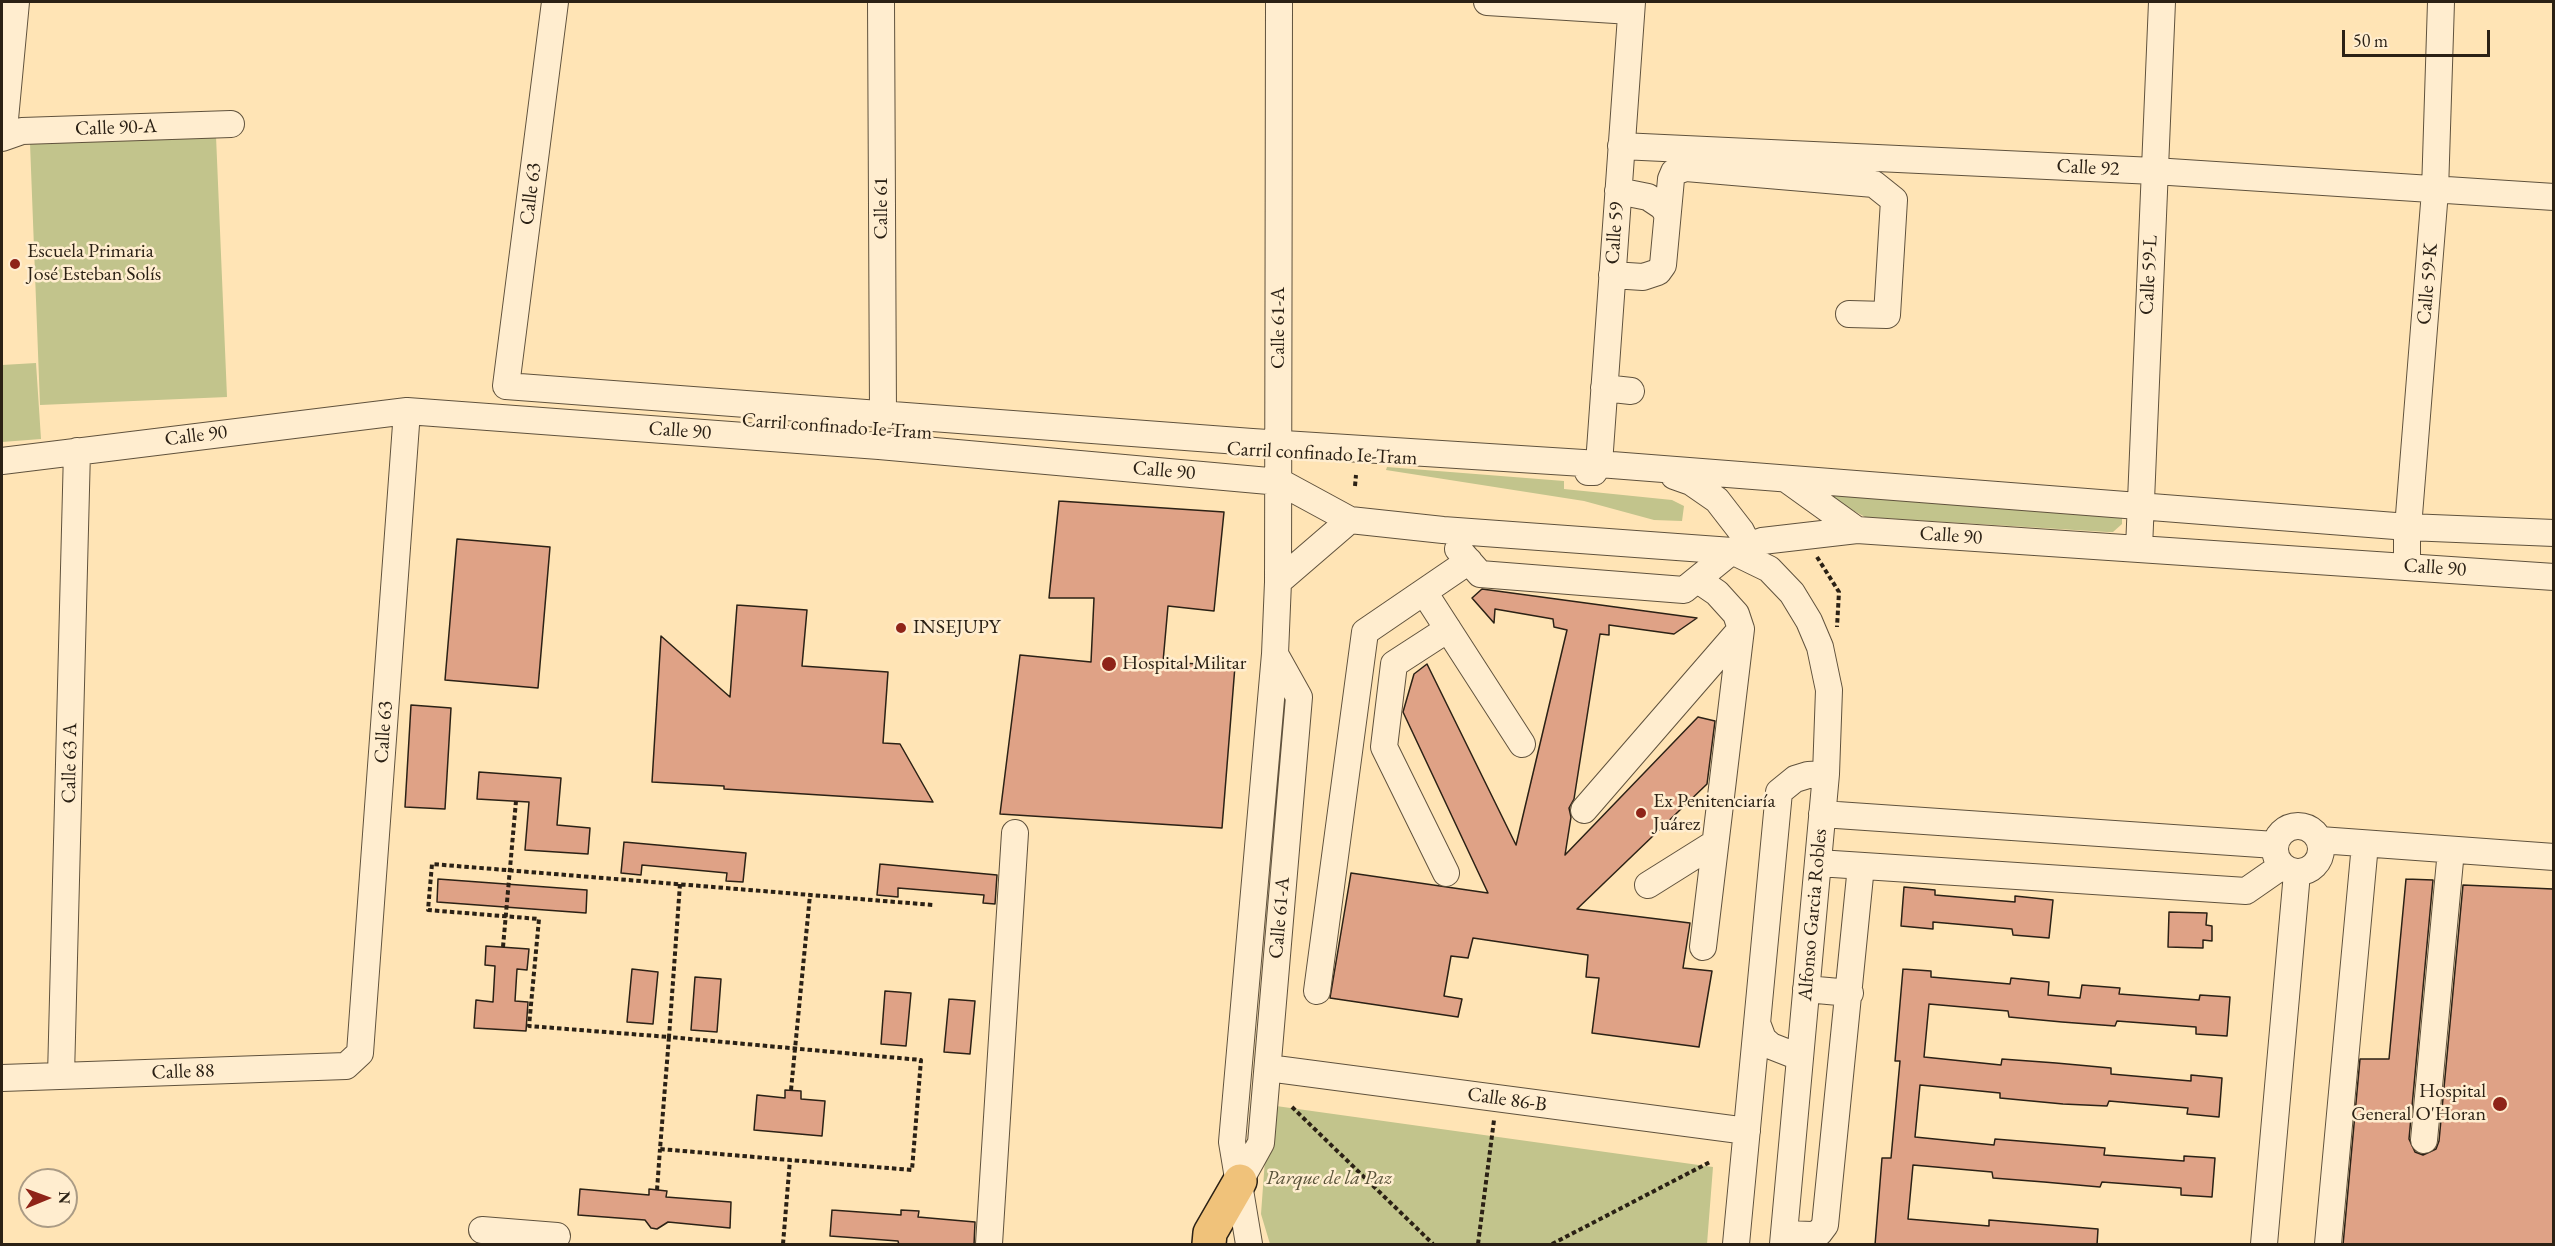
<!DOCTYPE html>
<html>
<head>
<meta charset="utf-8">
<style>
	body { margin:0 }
	#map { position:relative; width:2555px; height:1246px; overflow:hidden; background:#ffe4b5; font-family:"EB Garamond",serif }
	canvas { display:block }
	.frame { position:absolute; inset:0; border:3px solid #2b2115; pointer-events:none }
	.north { position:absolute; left:18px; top:1168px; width:60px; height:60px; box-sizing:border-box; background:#ffedcf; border:2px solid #aa9b85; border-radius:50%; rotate:89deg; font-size:16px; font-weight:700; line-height:24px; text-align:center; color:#2b2115 }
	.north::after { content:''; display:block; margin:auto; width:21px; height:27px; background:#8f2418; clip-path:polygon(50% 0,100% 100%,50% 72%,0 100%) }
	.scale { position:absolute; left:2342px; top:30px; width:148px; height:27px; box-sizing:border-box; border:3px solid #2b2115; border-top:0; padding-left:8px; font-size:18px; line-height:21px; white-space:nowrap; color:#2b2115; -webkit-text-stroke:4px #ffedcf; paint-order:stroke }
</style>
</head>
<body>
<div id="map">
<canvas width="2555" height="1246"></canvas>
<div class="frame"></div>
<div class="north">N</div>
<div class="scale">50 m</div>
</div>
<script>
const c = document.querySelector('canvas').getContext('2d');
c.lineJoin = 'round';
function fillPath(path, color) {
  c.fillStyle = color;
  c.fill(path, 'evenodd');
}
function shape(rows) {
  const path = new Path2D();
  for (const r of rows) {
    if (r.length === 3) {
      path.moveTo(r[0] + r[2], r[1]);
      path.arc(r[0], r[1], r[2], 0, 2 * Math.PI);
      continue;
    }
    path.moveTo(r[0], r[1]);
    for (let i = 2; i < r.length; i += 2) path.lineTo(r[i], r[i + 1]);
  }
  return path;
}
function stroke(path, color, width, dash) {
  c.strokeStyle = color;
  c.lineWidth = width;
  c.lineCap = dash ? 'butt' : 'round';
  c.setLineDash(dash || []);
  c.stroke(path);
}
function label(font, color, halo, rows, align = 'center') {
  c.font = font + ' "EB Garamond",serif';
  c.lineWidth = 5;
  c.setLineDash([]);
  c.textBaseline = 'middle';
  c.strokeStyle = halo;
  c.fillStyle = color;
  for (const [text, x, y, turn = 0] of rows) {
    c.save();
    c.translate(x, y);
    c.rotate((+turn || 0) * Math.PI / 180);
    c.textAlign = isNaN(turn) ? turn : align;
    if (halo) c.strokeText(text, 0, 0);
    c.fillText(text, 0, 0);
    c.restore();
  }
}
fillPath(shape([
	[216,136,227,397,40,405,30,143],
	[36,363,41,439,2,442,2,365],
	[1387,467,1564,481,1564,489,1672,500,1684,506,1682,521,1654,520,1584,501,1386,470],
	[1827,496,1890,496,2122,517,2122,524,2113,532,2107,532,1865,517],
	[1269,1105,1713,1167,1707,1244,1270,1244,1261,1214]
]), '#c2c48c');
const building = shape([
	[1059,501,1224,512,1214,611,1168,606,1163,662,1235,666,1222,828,1000,814,1020,655,1091,662,1094,598,1049,598,1059,501],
	[457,539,550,547,538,688,445,680,457,539],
	[1482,589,1697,618,1674,634,1609,625,1609,635,1600,634,1574,799,1569,808,1571,817,1565,855,1698,717,1715,721,1707,784,1577,909,1690,923,1683,968,1712,971,1699,1047,1592,1033,1599,978,1586,977,1588,955,1473,938,1468,958,1451,956,1444,996,1462,999,1458,1017,1330,998,1351,873,1488,893,1403,712,1414,674,1427,664,1516,845,1567,630,1554,627,1553,619,1495,609,1494,623,1472,598,1482,589],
	[737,605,807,610,802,666,888,672,883,743,900,744,933,802,724,789,724,786,652,782,661,636,730,697,737,605],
	[411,705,451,708,445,809,405,807,411,705],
	[479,772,561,778,557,825,590,828,588,854,525,850,529,802,477,799,479,772],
	[624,842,746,853,743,882,726,881,727,873,642,865,641,875,621,873,624,842],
	[880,864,997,875,995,904,983,903,984,895,898,888,898,897,877,895,880,864],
	[438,879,587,890,586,913,437,902,438,879],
	[2406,879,2433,880,2409,1139,2415,1152,2423,1155,2436,1149,2439,1141,2463,885,2553,889,2553,1245,2343,1245,2360,1059,2389,1059,2406,879],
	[1904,887,1935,890,1935,895,2015,902,2015,896,2053,900,2049,938,2013,935,2012,929,1933,922,1933,929,1901,926,1904,887],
	[2169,912,2207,913,2206,925,2212,926,2212,941,2203,940,2203,948,2168,947,2169,912],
	[486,946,529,949,527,970,517,969,515,1001,528,1002,526,1031,474,1028,476,1000,493,1002,495,966,485,965,486,946],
	[632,969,658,972,653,1024,627,1022,632,969],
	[1903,969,1931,971,1931,977,2010,984,2011,978,2049,982,2048,995,2080,998,2082,985,2120,988,2119,994,2199,1000,2200,995,2230,997,2227,1036,2196,1034,2196,1027,2117,1021,2115,1026,2062,1022,2009,1017,2008,1011,1929,1004,1924,1057,2001,1065,2002,1059,2056,1063,2111,1068,2111,1074,2191,1081,2191,1075,2222,1078,2219,1117,2187,1114,2188,1108,2109,1101,2107,1106,2063,1104,2000,1098,2000,1093,1920,1085,1915,1137,1994,1145,1995,1139,2105,1148,2104,1155,2184,1161,2184,1156,2215,1158,2212,1197,2181,1195,2181,1188,2102,1182,2100,1187,2044,1182,1993,1178,1992,1172,1913,1165,1908,1219,1989,1226,1989,1220,2098,1229,2097,1245,1875,1245,1882,1158,1891,1158,1900,1061,1895,1061,1903,969],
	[695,977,721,979,717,1032,691,1030,695,977],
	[885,991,911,993,906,1046,881,1044,885,991],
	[949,999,975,1001,970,1054,944,1052,949,999],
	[785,1090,801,1091,801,1099,825,1101,822,1136,754,1130,757,1095,785,1098,785,1090],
	[580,1189,649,1195,649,1189,667,1191,666,1197,731,1202,730,1228,668,1222,657,1229,651,1228,645,1220,578,1215,580,1189],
	[832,1210,901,1215,901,1210,919,1211,918,1217,975,1222,974,1245,899,1245,898,1241,830,1236,832,1210]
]);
fillPath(building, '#dfa286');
stroke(building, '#2b2115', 1.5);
const minor = shape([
	[555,2,506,386,1252,442,1599,464,2408,527,2554,533],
	[881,2,883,414],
	[1487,2,1631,11],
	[2,131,5,119,16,2],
	[2,138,22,131,231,124],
	[1621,146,2154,171,2554,197],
	[1618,191,1648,197,1663,207,1667,214],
	[1612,275,1643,277,1658,272,1663,265,1671,179,1674,172,1686,168,1874,184,1894,200,1887,315,1849,314],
	[1604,388,1631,391],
	[2,461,407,411,879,446,1280,482,1350,520,1443,530,1732,551,1762,541,1857,530,2554,577],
	[1588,472,1594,472,1599,464,1632,2],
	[1674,476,1691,482,1717,500,1741,531,1756,561],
	[1786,479,1857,530],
	[2139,548,2162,2],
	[1458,549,1480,574,1684,590,1732,551],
	[1732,551,1769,569,1792,593,1809,621,1820,647,1829,690,1826,774,1783,1244],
	[2407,566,2407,540,2435,191,2441,2],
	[1698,580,1717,593,1736,614,1741,629,1703,947],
	[1278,582,1350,520],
	[1424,592,1522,744],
	[1584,810,1741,629],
	[1822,814,2275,845],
	[2298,849,23],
	[2320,840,2554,857],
	[1818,863,2246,891,2282,866],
	[1446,873,1384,747,1394,664,1448,629],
	[1648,885,1715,843],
	[1806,989,1850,993],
	[1317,991,1365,632,1469,561],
	[1757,1023,1763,1039,1771,1046,1799,1057],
	[1268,1068,1747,1131],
	[61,1076,77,451],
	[2,1078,346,1066,360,1053,407,411],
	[2424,1140,2451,850],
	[1240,1181,1261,1143,1299,697,1275,654],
	[482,1230,557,1236],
	[1784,1234,1812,1235,1819,1233,1825,1225,1861,866],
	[989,1244,1015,833],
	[1249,1244,1232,1142,1275,654,1278,582,1279,2],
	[1736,1244,1779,792,1795,779,1808,775,1826,774],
	[2264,1244,2297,873],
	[2328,1244,2365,844]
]);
const major = shape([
	[1209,1244,1210,1233,1240,1181]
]);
stroke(minor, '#60523d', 28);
stroke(major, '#2b2115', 36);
stroke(shape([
	[1355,486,1356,475],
	[1817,557,1839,592,1837,627],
	[680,884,669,1037,921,1060,912,1170,790,1160],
	[503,947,516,801],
	[791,1090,810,895],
	[1292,1107,1433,1244],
	[657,1190,660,1149],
	[783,1244,790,1160,660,1149,669,1037,529,1026,539,919,428,910,432,864,933,905],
	[1478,1244,1494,1120],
	[1552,1244,1710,1162]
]), '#2b2115', 4, [4.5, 3]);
stroke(minor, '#ffedcf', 26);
stroke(major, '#f0c27a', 33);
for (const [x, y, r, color] of [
	[15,264,6,"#8f2418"],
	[901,628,6,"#8f2418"],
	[1109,664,8,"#8f2418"],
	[1641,813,6,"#8f2418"],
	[2500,1104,8,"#8f2418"]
]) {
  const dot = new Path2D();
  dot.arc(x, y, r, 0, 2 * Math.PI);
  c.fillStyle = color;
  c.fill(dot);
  stroke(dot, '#ffedcf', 2);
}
label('20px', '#2b2115', '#ffedcf', [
	["Calle 90-A",116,128,-2],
	["Calle 92",2088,168,3],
	["Calle 63",531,194,-83],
	["Calle 61",882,208,-90],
	["Calle 59",1615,233,-86],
	["Calle 59-L",2149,275,-87],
	["Calle 59-K",2428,284,-85],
	["Calle 61-A",1279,328,-90],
	["Carril confinado Ie-Tram",837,427,4],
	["Calle 90",680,431,4],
	["Calle 90",196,436,-7],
	["Carril confinado Ie-Tram",1322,454,3],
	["Calle 90",1164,471,5],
	["Calle 90",1951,536,4],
	["Calle 90",2435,568,4],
	["Calle 63",384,732,-86],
	["Calle 63 A",70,763,-89],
	["Alfonso Garcia Robles",1813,915,-85],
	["Calle 61-A",1280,918,-85],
	["Calle 88",183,1072,-2],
	["Calle 86-B",1507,1100,8]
]);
label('20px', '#2b2115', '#ffedcf', [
	["Escuela Primaria",27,252],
	["José Esteban Solís",27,275],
	["INSEJUPY",913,628],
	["Hospital Militar",1122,664],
	["Ex Penitenciaría",1653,802],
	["Juárez",1653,825],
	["Hospital",2486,1092,"right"],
	["General O'Horan",2486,1115,"right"]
], 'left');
label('italic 20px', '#585239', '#ffedcf', [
	["Parque de la Paz",1329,1179]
]);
</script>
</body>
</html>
